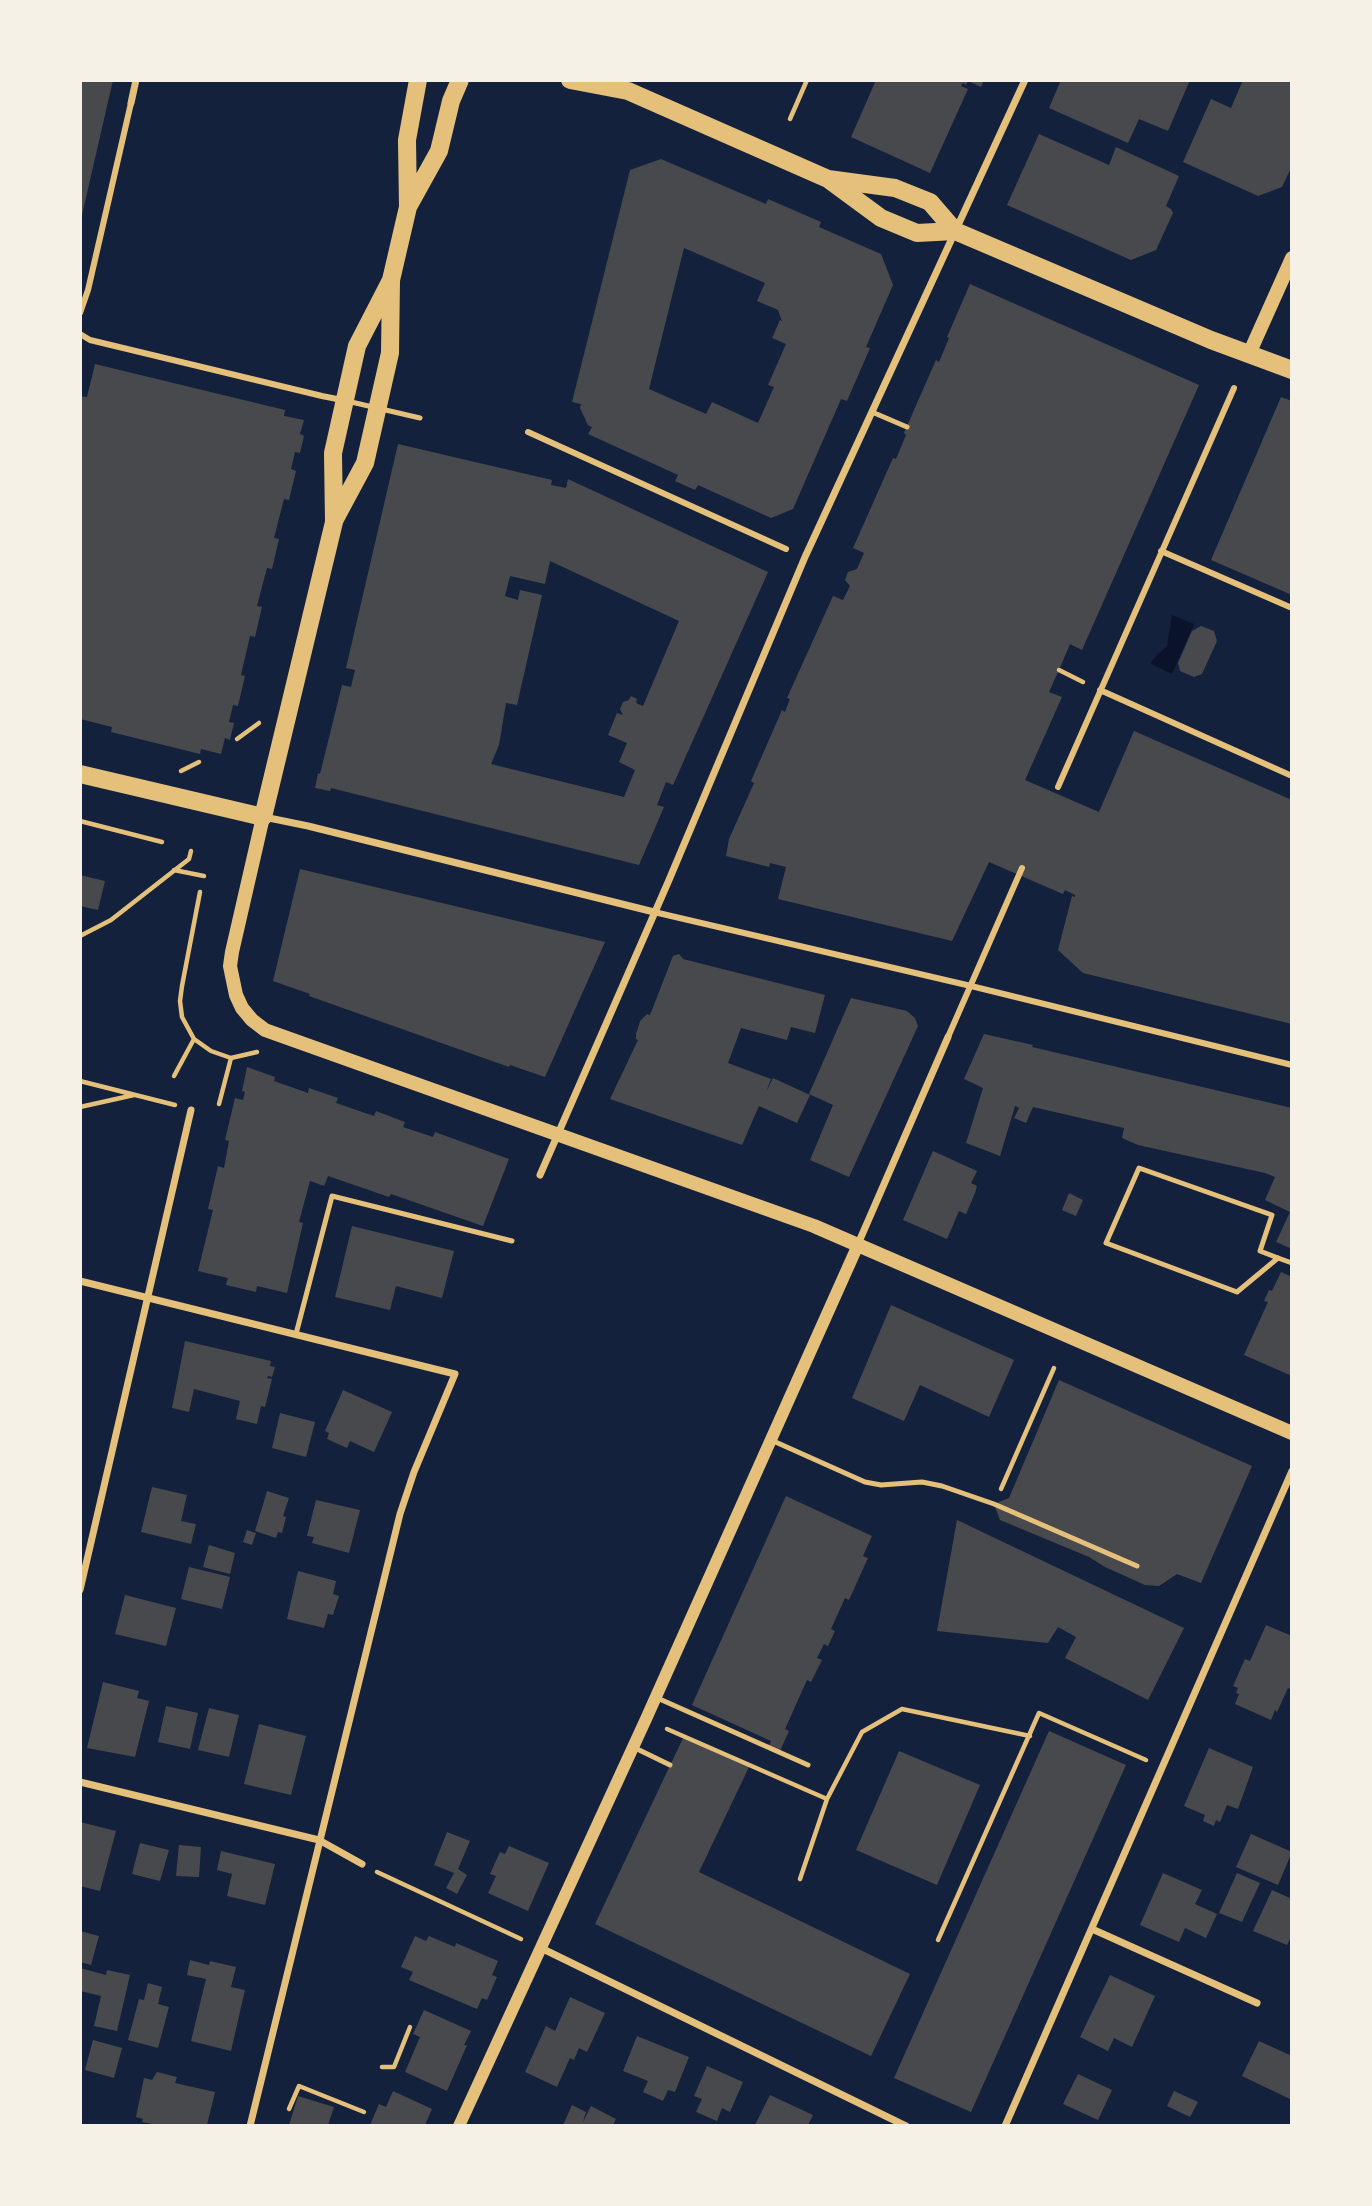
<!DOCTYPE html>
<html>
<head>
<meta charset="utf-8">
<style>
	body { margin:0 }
	#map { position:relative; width:1372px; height:2206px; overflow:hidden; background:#14213d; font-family:"DM Sans",sans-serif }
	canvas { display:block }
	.frame { position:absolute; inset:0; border:82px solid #f6f1e7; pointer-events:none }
</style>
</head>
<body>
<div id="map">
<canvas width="1372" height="2206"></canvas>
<div class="frame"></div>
</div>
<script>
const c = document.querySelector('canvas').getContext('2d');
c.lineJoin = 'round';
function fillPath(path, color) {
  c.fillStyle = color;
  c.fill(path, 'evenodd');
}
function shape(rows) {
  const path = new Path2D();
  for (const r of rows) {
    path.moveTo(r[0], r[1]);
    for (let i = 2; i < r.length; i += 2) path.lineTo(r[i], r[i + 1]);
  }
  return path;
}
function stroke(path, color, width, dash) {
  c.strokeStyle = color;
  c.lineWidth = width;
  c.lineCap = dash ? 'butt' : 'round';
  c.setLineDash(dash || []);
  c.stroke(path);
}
fillPath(shape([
	[1172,615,1194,624,1172,674,1151,664,1153,659,1167,646]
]), '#0b132b');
fillPath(shape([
	[80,80,113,80,82,215,80,215],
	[876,80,984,80,981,87,968,81,966,85,963,83,961,86,968,89,930,173,851,137],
	[1061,80,1190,80,1168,131,1139,119,1128,143,1049,108],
	[1243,80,1292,80,1292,166,1282,187,1258,196,1183,162,1211,99,1231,108],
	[1039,134,1109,165,1116,147,1179,176,1166,206,1171,209,1173,213,1156,250,1131,260,1007,205],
	[661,159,766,204,768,199,821,222,819,227,881,254,893,285,866,347,870,348,847,401,841,399,793,509,771,518,698,485,695,490,675,481,678,475,588,434,592,427,588,425,580,408,581,404,572,402,630,170],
	[684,248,765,283,757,301,778,310,782,321,780,320,772,338,786,344,768,385,774,387,758,423,712,402,706,414,649,389],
	[970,284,1199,385,1082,650,1070,644,1059,670,1049,692,1062,697,1025,780,1099,812,1134,731,1292,800,1292,1024,1083,973,1058,950,1072,896,1075,897,1075,895,1065,890,1063,894,989,862,952,941,778,899,786,867,770,863,769,867,726,856,729,839,754,783,751,781,782,710,785,712,790,699,787,698,833,596,843,600,850,586,845,580,848,572,857,569,864,553,853,548,893,458,896,459,906,435,904,433,936,360,939,362,949,338,947,337],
	[95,364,285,410,284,416,304,420,300,434,304,436,300,453,295,452,291,469,296,471,289,500,284,499,274,538,279,539,272,569,267,568,257,606,262,607,255,637,250,636,241,675,245,676,238,706,233,705,229,722,234,723,230,740,225,738,221,754,201,749,200,754,111,732,112,727,80,719,80,396,87,397],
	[1281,397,1292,401,1292,595,1211,560],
	[398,444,552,480,551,485,566,488,568,479,768,572,673,785,666,782,657,805,664,807,639,865,331,788,330,791,315,788,318,773,320,774,342,685,351,687,355,670,346,668],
	[550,561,679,621,643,706,636,703,637,699,631,696,629,700,623,702,620,709,623,715,617,713,608,735,627,743,619,762,635,770,624,797,491,764,499,745,506,703,517,705,542,595,520,590,518,600,505,596,510,576,545,584],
	[1201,626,1214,631,1217,641,1202,674,1194,677,1180,671,1178,663,1192,631],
	[300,869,605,942,545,1077,510,1065,509,1067,309,996,310,994,273,981],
	[80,875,105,881,98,910,80,906],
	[679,954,683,959,825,995,815,1033,791,1027,787,1040,741,1028,728,1063,771,1079,766,1092,773,1078,810,1095,797,1123,759,1106,742,1145,610,1099,638,1040,636,1039,636,1034,640,1021,647,1014,650,1015,673,956],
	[851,998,907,1011,915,1018,918,1026,849,1177,810,1160,833,1105,809,1094],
	[984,1034,1033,1045,1032,1047,1292,1108,1292,1249,1276,1242,1290,1212,1265,1200,1275,1177,1265,1173,1138,1145,1122,1138,1124,1128,1033,1107,1026,1123,1014,1118,1019,1108,1015,1106,1000,1156,966,1143,983,1088,964,1079],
	[247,1067,275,1077,274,1081,308,1093,309,1088,338,1098,336,1103,374,1116,376,1111,405,1122,403,1127,433,1137,435,1132,509,1159,483,1226,391,1194,389,1197,328,1176,324,1186,310,1181,299,1222,303,1223,287,1293,257,1286,256,1292,226,1285,228,1278,198,1271,213,1210,208,1209,218,1166,224,1168,229,1141,225,1140,235,1098,243,1100,245,1092,242,1091],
	[933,1151,977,1171,971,1183,977,1186,975,1193,966,1214,959,1211,947,1239,903,1220],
	[1069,1193,1083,1200,1076,1216,1062,1210],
	[352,1226,454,1251,442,1298,396,1286,390,1310,335,1297],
	[1281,1272,1292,1277,1292,1376,1244,1355,1268,1302,1264,1301,1269,1290,1272,1291],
	[891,1305,1014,1360,989,1417,920,1385,904,1421,852,1398],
	[185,1341,271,1361,270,1366,275,1367,272,1377,268,1376,267,1378,272,1379,265,1407,261,1406,257,1424,236,1419,240,1401,194,1389,189,1412,172,1408],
	[1059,1380,1252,1466,1201,1583,1177,1574,1159,1586,1145,1585,1105,1567,1089,1557,1000,1520,994,1504,1009,1498],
	[343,1390,392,1412,374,1452,350,1441,347,1448,327,1439,329,1433,325,1431],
	[280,1413,315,1422,306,1457,272,1448],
	[152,1487,187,1495,181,1521,196,1524,191,1544,141,1532],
	[267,1491,289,1498,283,1516,286,1517,282,1533,278,1532,276,1538,255,1531],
	[786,1496,872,1536,863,1556,868,1558,849,1600,845,1598,831,1629,835,1631,828,1646,824,1644,817,1658,822,1660,811,1682,807,1680,785,1729,789,1731,780,1751,769,1746,771,1741,692,1705],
	[316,1500,360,1510,349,1553,312,1543,314,1537,307,1536],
	[957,1520,1184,1628,1148,1700,1065,1658,1076,1637,1058,1627,1048,1643,937,1631],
	[247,1530,256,1533,252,1545,243,1542],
	[209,1545,235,1553,230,1574,203,1567],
	[189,1567,230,1577,222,1609,181,1599],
	[298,1571,336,1581,333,1594,339,1596,333,1615,328,1614,324,1628,287,1619],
	[125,1595,176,1608,166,1646,115,1634],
	[1266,1625,1292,1636,1292,1690,1288,1688,1277,1712,1275,1710,1271,1720,1235,1704,1239,1694,1236,1693,1238,1688,1233,1686,1245,1659,1250,1661],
	[103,1682,139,1691,137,1698,149,1701,135,1757,87,1748],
	[166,1706,198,1713,190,1749,158,1742],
	[209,1708,239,1715,229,1757,198,1750],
	[259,1724,306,1736,291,1795,244,1784],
	[1049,1731,1126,1765,971,2112,894,2078],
	[684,1736,749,1767,699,1872,910,1974,871,2056,595,1924],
	[1209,1748,1253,1767,1238,1809,1227,1805,1220,1822,1216,1820,1214,1826,1203,1821,1205,1815,1184,1806],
	[899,1751,980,1785,937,1885,856,1850],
	[80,1822,116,1831,100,1891,80,1886],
	[447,1832,470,1841,458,1869,467,1875,457,1894,446,1888,454,1873,434,1865],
	[1251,1834,1292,1852,1278,1885,1236,1867],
	[140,1843,169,1850,160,1881,132,1874],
	[179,1845,201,1847,199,1877,176,1876],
	[509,1846,549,1863,528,1911,488,1893,496,1876,490,1874,500,1852,505,1854],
	[221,1851,275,1864,265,1905,227,1896,232,1874,217,1870],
	[1163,1873,1202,1890,1195,1904,1217,1914,1206,1938,1185,1928,1179,1942,1140,1925],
	[1237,1873,1260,1883,1242,1922,1219,1913],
	[1272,1890,1292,1899,1292,1935,1287,1945,1253,1931],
	[80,1931,99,1936,91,1965,80,1962],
	[415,1936,426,1941,429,1936,455,1947,456,1943,498,1961,492,1975,497,1977,487,2000,482,1998,477,2009,409,1980,413,1972,401,1967],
	[190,1960,209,1965,210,1961,236,1967,231,1987,245,1990,231,2051,191,2041,206,1979,187,1975],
	[80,1968,106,1975,107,1970,130,1975,117,2031,94,2026,101,1996,80,1991],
	[1110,1975,1155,1996,1132,2047,1114,2038,1108,2051,1080,2037],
	[148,1983,162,1987,158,2004,169,2007,158,2048,128,2040,139,1999,144,2000],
	[570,1997,605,2013,587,2052,579,2048,574,2060,570,2058,557,2087,525,2072,546,2026,555,2031],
	[424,2010,471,2031,464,2045,467,2045,447,2091,405,2072,420,2037,413,2034],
	[637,2036,689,2057,675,2092,668,2090,663,2101,643,2092,648,2081,623,2071],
	[93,2040,122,2048,114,2078,85,2070],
	[1259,2041,1292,2056,1292,2100,1242,2076],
	[707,2066,743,2082,730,2112,722,2108,717,2121,696,2112,702,2099,694,2096],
	[157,2072,177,2077,175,2083,215,2092,207,2125,158,2125,142,2122,143,2119,136,2117,144,2078,152,2080],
	[1078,2074,1112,2090,1098,2120,1063,2104],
	[393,2091,432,2109,425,2125,370,2125,379,2104,386,2107],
	[1174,2091,1198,2102,1190,2117,1167,2106],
	[770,2095,813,2115,808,2125,755,2125],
	[298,2096,334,2107,328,2125,289,2125],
	[572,2105,586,2112,583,2122,591,2106,616,2119,613,2125,563,2125]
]), '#48494c');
stroke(shape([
	[790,119,807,80],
	[1059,670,1083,682],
	[237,739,259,723],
	[181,771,199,762],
	[80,821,162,842],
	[174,870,204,876],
	[200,892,182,986,180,1001,182,1017,194,1039,211,1051,231,1058,257,1052],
	[80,936,111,920,189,859,191,851],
	[174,1076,194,1039],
	[80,1081,175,1105],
	[219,1104,231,1058],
	[80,1107,134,1095],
	[1001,1489,1054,1368],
	[667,1729,827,1799],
	[377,1872,521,1939],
	[800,1879,827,1799,862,1732,902,1709,1030,1736],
	[938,1940,1039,1713,1146,1760],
	[382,2067,394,2067,410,2027],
	[289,2109,299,2086,364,2112]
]), '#e5c07b', 4.5);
stroke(shape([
	[347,401,420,418],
	[872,412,907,427],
	[1278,1258,1237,1292,1106,1243,1139,1168,1272,1215,1260,1251,1278,1258,1292,1263],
	[296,1334,332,1196,512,1241],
	[771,1440,865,1482,881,1485,922,1482,942,1486,994,1504,1137,1566],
	[655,1697,808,1765],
	[635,1748,670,1765]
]), '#e5c07b', 5);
stroke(shape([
	[80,313,88,290,131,103],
	[80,334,90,340,322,396,342,400],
	[528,432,786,549],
	[1161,551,1292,608],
	[1100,690,1292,776],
	[1058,787,1234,388],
	[654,912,971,986,1292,1065],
	[948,1037,1022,868]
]), '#e5c07b', 6);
stroke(shape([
	[131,103,136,80],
	[264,817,308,826,654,912],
	[540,1175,669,880,805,557,1025,80],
	[858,1244,948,1037],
	[80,1281,455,1374,414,1472,400,1514,250,2126],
	[80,1590,191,1110],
	[80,1782,319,1840,362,1864],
	[1092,1929,1257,2003],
	[541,1948,906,2126],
	[1005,2126,1292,1471]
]), '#e5c07b', 7);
stroke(shape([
	[459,2126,646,1719,858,1245]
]), '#e5c07b', 12);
stroke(shape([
	[1249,354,1292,258],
	[263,817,232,952,230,966,236,995,242,1008,252,1020,265,1030,814,1226,1292,1433]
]), '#e5c07b', 14);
stroke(shape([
	[570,80,628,91,828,179,881,218,917,233,955,231],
	[828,179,895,188,930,202,955,231,1211,340,1292,370],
	[408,207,439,151,451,101,460,80],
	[335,519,365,463,390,353,391,280,408,207,407,140,418,80],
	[80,774,263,817,334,522,333,453,357,346,391,280]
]), '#e5c07b', 18);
</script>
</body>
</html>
